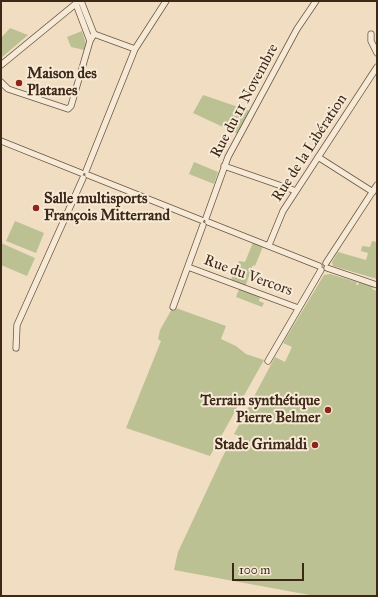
<!DOCTYPE html>
<html>
<head>
<meta charset="utf-8">
<style>
	body { margin:0 }
	#map { position:relative; width:378px; height:597px; overflow:hidden; background:#f1dec2; font-family:"IM FELL Great Primer",serif }
	canvas { display:block }
	.frame { position:absolute; inset:0; border:2px solid #3d2716; pointer-events:none }
	.scale { position:absolute; left:232px; top:563px; width:72px; height:18px; box-sizing:border-box; border:2px solid #3d2716; border-top:0; padding-left:5px; font-size:12px; line-height:14px; white-space:nowrap; color:#3d2716; -webkit-text-stroke:3px #f6ead7; paint-order:stroke }
</style>
</head>
<body>
<div id="map">
<canvas width="378" height="597"></canvas>
<div class="frame"></div>
<div class="scale">100 m</div>
</div>
<script>
const c = document.querySelector('canvas').getContext('2d');
c.lineJoin = 'round';
function fillPath(path, color) {
  c.fillStyle = color;
  c.fill(path, 'evenodd');
}
function shape(rows) {
  const path = new Path2D();
  for (const r of rows) {
    path.moveTo(r[0], r[1]);
    for (let i = 2; i < r.length; i += 2) path.lineTo(r[i], r[i + 1]);
  }
  return path;
}
function stroke(path, color, width, dash) {
  c.strokeStyle = color;
  c.lineWidth = width;
  c.lineCap = dash ? 'butt' : 'round';
  c.setLineDash(dash || []);
  c.stroke(path);
}
function label(font, color, halo, rows, align = 'center') {
  c.font = font + ' "IM FELL Great Primer",serif';
  c.lineWidth = 4;
  c.setLineDash([]);
  c.textBaseline = 'middle';
  c.strokeStyle = halo;
  c.fillStyle = color;
  for (const [text, x, y, turn = 0] of rows) {
    c.save();
    c.translate(x, y);
    c.rotate((+turn || 0) * Math.PI / 180);
    c.textAlign = isNaN(turn) ? turn : align;
    if (halo) c.strokeText(text, 0, 0);
    c.fillText(text, 0, 0);
    c.restore();
  }
}
fillPath(shape([
	[10,28,28,35,1,58,1,38],
	[82,31,86,44,84,50,71,47,67,37],
	[203,95,250,111,238,134,193,113],
	[194,162,218,172,214,184,189,174],
	[15,221,44,233,36,253,6,241],
	[254,240,264,244,255,266,253,265,245,287,230,282,239,261,245,262],
	[372,241,377,242,377,279,333,266,332,262,338,252,366,260,368,253,361,251,362,246,370,247],
	[1,243,35,258,27,276,1,265],
	[330,274,357,282,356,285,358,285,359,282,373,287,372,289,377,291,377,596,315,596,174,570,178,552,222,458,227,448,232,445,238,445,241,437,234,434,275,357,285,362,292,347,283,343,324,275],
	[239,289,260,297,259,301,264,303,262,307,236,297],
	[173,307,226,326,221,339,236,346,246,354,264,360,210,456,126,428,161,341,158,339,160,330]
]), '#bbc193');
const minor = shape([
	[81,1,94,34,135,49],
	[76,4,90,41],
	[371,34,371,41,377,53],
	[1,65,79,1],
	[1,82,8,89,68,109,71,106,90,41,94,34],
	[1,141,81,173],
	[318,157,373,192],
	[224,166,296,191],
	[86,171,135,49,166,1],
	[88,175,201,220],
	[206,218,228,157,297,29,316,1],
	[208,222,319,266],
	[269,245,283,211,377,67],
	[326,263,377,185],
	[188,267,298,308],
	[327,268,377,285],
	[173,307,203,225],
	[16,348,17,325,83,178],
	[268,361,321,270]
]);
stroke(minor, '#6a5541', 7);
stroke(minor, '#f6ead7', 5.5);
for (const [x, y, r, color] of [
	[19,83,4,"#8f2418"],
	[36,208,4,"#8f2418"],
	[328,410,4,"#8f2418"],
	[315,445,4,"#8f2418"]
]) {
  const dot = new Path2D();
  dot.arc(x, y, r, 0, 2 * Math.PI);
  c.fillStyle = color;
  c.fill(dot);
  stroke(dot, '#f6ead7', 1.5);
}
label('bold 15px', '#3d2716', '#f6ead7', [
	["Maison des",27,74],
	["Platanes",27,91],
	["Salle multisports",44,199],
	["François Mitterrand",44,216],
	["Terrain synthétique",320,401,"right"],
	["Pierre Belmer",320,418,"right"],
	["Stade Grimaldi",307,445,"right"]
], 'left');
label('15px', '#3d2716', '#f6ead7', [
	["Rue du 11 Novembre",245,101,-62],
	["Rue de la Libération",310,148,-57],
	["Rue du Vercors",248,276,20]
]);
</script>
</body>
</html>
